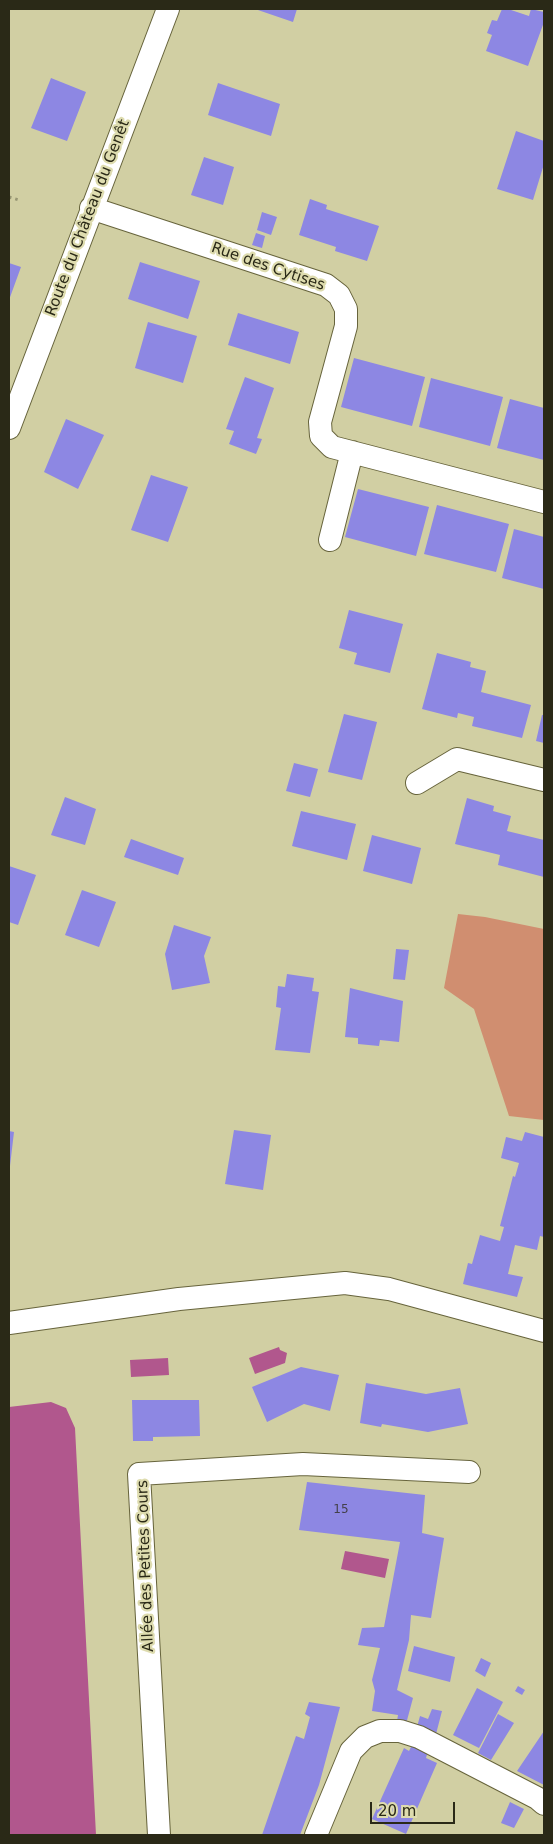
<!DOCTYPE html>
<html>
<head>
<meta charset="utf-8">
<style>
	body { margin:0 }
	#map { position:relative; width:553px; height:1844px; overflow:hidden; background:#d1cfa3; font-family:"DejaVu Sans",sans-serif }
	canvas { display:block }
	.frame { position:absolute; inset:0; border:10px solid #2a2917; pointer-events:none }
	.scale { position:absolute; left:370px; top:1802px; width:85px; height:22px; box-sizing:border-box; border:2px solid #2a2917; border-top:0; padding-left:6px; font-size:15px; line-height:18px; white-space:nowrap; color:#2a2917; -webkit-text-stroke:4px #dedcaf; paint-order:stroke }
</style>
</head>
<body>
<div id="map">
<canvas width="553" height="1844"></canvas>
<div class="frame"></div>
<div class="scale">20 m</div>
</div>
<script>
const c = document.querySelector('canvas').getContext('2d');
c.lineJoin = 'round';
function fillPath(path, color) {
  c.fillStyle = color;
  c.fill(path, 'evenodd');
}
function shape(rows) {
  const path = new Path2D();
  for (const r of rows) {
    path.moveTo(r[0], r[1]);
    for (let i = 2; i < r.length; i += 2) path.lineTo(r[i], r[i + 1]);
  }
  return path;
}
function stroke(path, color, width, dash) {
  c.strokeStyle = color;
  c.lineWidth = width;
  c.lineCap = dash ? 'butt' : 'round';
  c.setLineDash(dash || []);
  c.stroke(path);
}
function label(font, color, halo, rows, align = 'center') {
  c.font = font + ' "DejaVu Sans",sans-serif';
  c.lineWidth = 4.5;
  c.setLineDash([]);
  c.textBaseline = 'middle';
  c.strokeStyle = halo;
  c.fillStyle = color;
  for (const [text, x, y, turn = 0] of rows) {
    c.save();
    c.translate(x, y);
    c.rotate((+turn || 0) * Math.PI / 180);
    c.textAlign = isNaN(turn) ? turn : align;
    if (halo) c.strokeText(text, 0, 0);
    c.fillText(text, 0, 0);
    c.restore();
  }
}
fillPath(shape([
	[458,914,485,917,544,929,544,1120,509,1116,474,1009,444,988]
]), '#d08e70');
fillPath(shape([
	[279,1347,280,1350,287,1353,285,1363,255,1374,249,1358],
	[168,1358,169,1375,131,1377,130,1360],
	[51,1402,66,1408,75,1428,96,1835,10,1835,9,1827,9,1407],
	[345,1551,389,1559,385,1578,341,1569]
]), '#b1578d');
fillPath(shape([
	[255,9,297,9,293,22],
	[502,9,508,9,529,16,531,9,544,12,544,22,528,66,486,51,492,35,487,33,492,20,497,21],
	[51,78,86,92,67,141,31,128],
	[218,83,280,104,271,136,208,115],
	[516,131,544,141,544,164,533,200,497,189],
	[204,157,234,167,223,205,191,195],
	[310,199,327,205,326,209,379,226,367,261,335,251,336,247,299,235],
	[262,212,277,217,271,235,257,230],
	[256,233,265,236,262,248,252,245],
	[140,262,200,281,188,319,128,299],
	[9,263,21,267,9,300],
	[238,313,299,332,290,364,228,345],
	[148,322,197,336,183,383,135,368],
	[354,358,425,377,412,426,341,407],
	[245,377,274,388,257,438,262,439,256,454,229,444,234,431,226,429],
	[431,378,503,397,490,446,419,427],
	[510,399,544,408,544,460,497,448],
	[66,419,104,435,78,489,44,472],
	[151,475,188,487,168,542,131,530],
	[358,489,429,507,416,556,345,537],
	[437,505,509,524,496,572,424,554],
	[514,529,544,537,544,589,502,578],
	[349,610,403,624,390,673,354,664,357,653,339,648],
	[437,653,471,662,470,667,486,671,481,692,531,705,522,738,472,726,474,717,458,713,457,718,422,709],
	[344,714,377,722,362,780,328,772],
	[542,715,544,715,544,743,536,741],
	[294,763,318,769,310,797,286,791],
	[65,797,96,809,85,845,51,835],
	[467,798,494,806,493,811,511,816,507,831,544,840,544,877,498,865,500,855,455,844],
	[301,811,356,824,347,860,292,846],
	[372,835,421,848,412,884,363,871],
	[131,839,184,858,178,875,124,857],
	[9,866,36,875,18,925,9,922],
	[82,890,116,902,99,947,65,935],
	[174,925,211,937,204,956,210,983,172,990,165,954],
	[396,949,409,950,405,980,393,979],
	[287,974,314,978,312,991,319,992,310,1053,275,1050,281,1008,276,1007,278,986,285,987],
	[350,988,403,1001,399,1042,380,1040,379,1046,358,1044,358,1038,345,1037],
	[234,1130,271,1135,263,1190,225,1184],
	[9,1131,14,1132,10,1166,9,1166],
	[525,1132,544,1137,544,1237,540,1236,537,1250,515,1245,508,1274,523,1277,517,1297,463,1284,468,1263,472,1264,480,1235,500,1241,504,1227,500,1226,513,1176,515,1177,519,1163,501,1158,506,1137,522,1141],
	[301,1367,339,1375,330,1411,304,1404,267,1422,252,1387],
	[366,1383,426,1394,460,1388,468,1424,428,1432,382,1424,381,1427,360,1423],
	[132,1400,199,1400,200,1436,153,1437,153,1441,133,1441],
	[307,1482,425,1495,422,1533,444,1538,431,1618,411,1615,409,1640,397,1690,413,1698,406,1724,397,1721,398,1715,372,1711,375,1691,372,1680,380,1648,358,1645,362,1628,384,1627,400,1542,299,1530],
	[414,1646,455,1657,450,1682,408,1671],
	[481,1658,491,1663,485,1677,475,1671],
	[518,1686,525,1690,522,1695,515,1691],
	[477,1688,503,1702,479,1748,453,1735],
	[309,1702,340,1707,319,1785,300,1835,262,1835,296,1736,304,1739,310,1717,305,1714],
	[432,1709,442,1711,436,1734,417,1727,420,1716,428,1719],
	[498,1714,514,1723,491,1760,478,1753],
	[544,1731,544,1785,517,1771],
	[413,1743,428,1751,426,1758,437,1763,406,1834,372,1819,404,1748,409,1751],
	[510,1802,524,1809,514,1828,501,1823]
]), '#8d87e3');
const minor = shape([
	[91,208,326,285,339,295,346,309,346,326,320,422,321,436,332,447,544,502],
	[9,428,168,9],
	[330,540,352,452],
	[417,783,457,759,544,780],
	[9,1323,179,1299,345,1283,389,1289,544,1331],
	[159,1835,139,1474,303,1464,469,1472],
	[316,1835,351,1751,365,1737,380,1731,400,1731,419,1737,537,1798,544,1804]
]);
stroke(minor, '#67643c', 24);
stroke(shape([
	[9,197,19,200]
]), '#979673', 3, [2.5, 4]);
stroke(minor, '#fff', 22);
label('12px', '#43404a', null, [
	["15",341,1510]
]);
label('15px', '#2a2917', '#dedcaf', [
	["Route du Château du Genêt",88,218,-69],
	["Rue des Cytises",268,267,19],
	["Allée des Petites Cours",146,1566,-92]
]);
</script>
</body>
</html>
